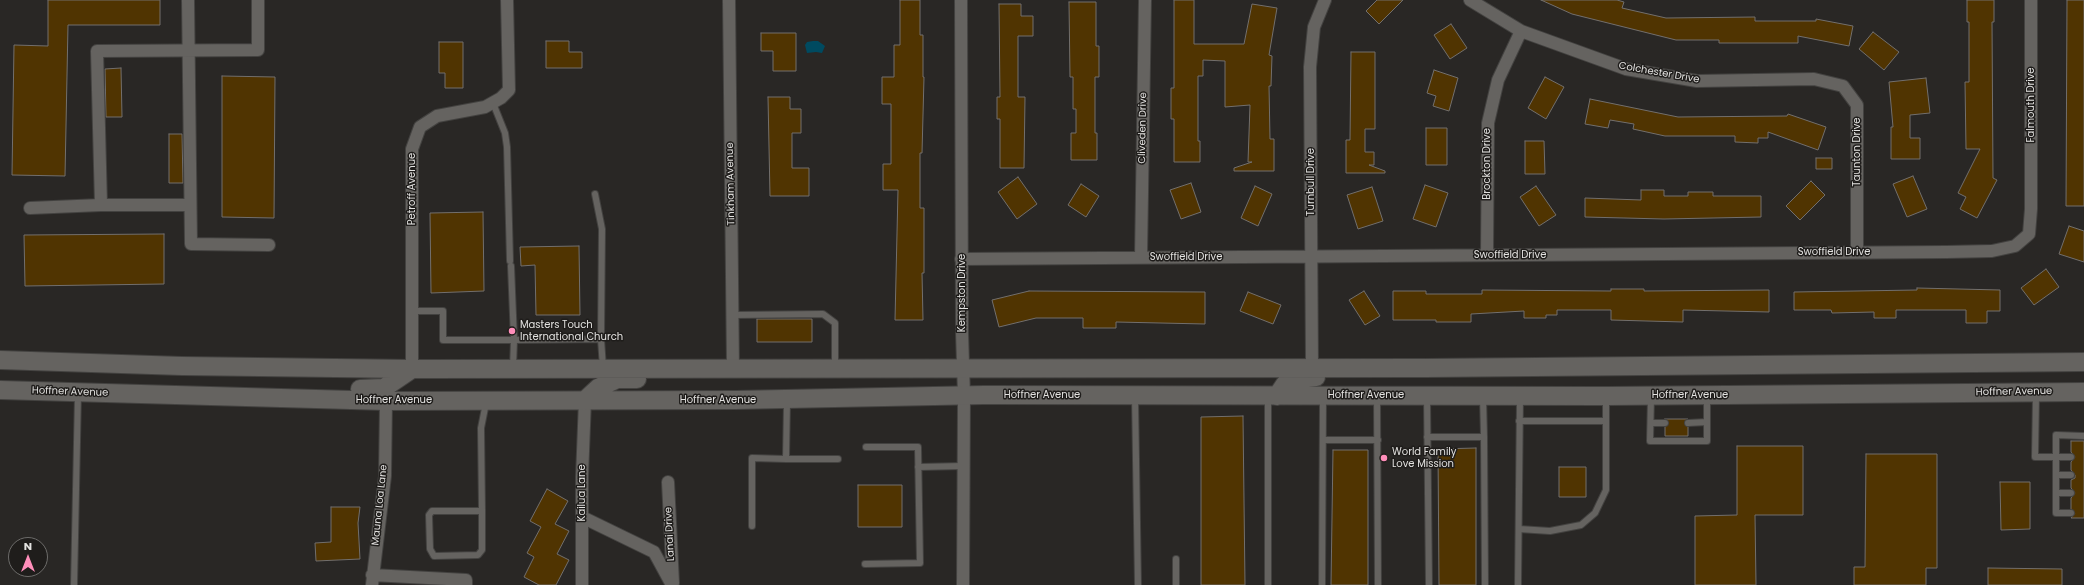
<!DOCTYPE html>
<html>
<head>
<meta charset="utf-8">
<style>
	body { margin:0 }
	#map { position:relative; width:2084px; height:585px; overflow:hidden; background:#292725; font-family:Poppins,sans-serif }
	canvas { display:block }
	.north { position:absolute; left:8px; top:537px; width:40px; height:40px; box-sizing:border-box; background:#1f1d1b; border:1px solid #6d6c6a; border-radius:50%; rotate:0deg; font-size:11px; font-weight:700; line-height:16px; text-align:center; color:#e3e2e0 }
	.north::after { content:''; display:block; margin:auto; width:14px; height:18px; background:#ff8eba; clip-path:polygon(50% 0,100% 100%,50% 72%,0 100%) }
</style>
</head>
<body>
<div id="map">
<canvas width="2084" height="585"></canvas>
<div class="north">N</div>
</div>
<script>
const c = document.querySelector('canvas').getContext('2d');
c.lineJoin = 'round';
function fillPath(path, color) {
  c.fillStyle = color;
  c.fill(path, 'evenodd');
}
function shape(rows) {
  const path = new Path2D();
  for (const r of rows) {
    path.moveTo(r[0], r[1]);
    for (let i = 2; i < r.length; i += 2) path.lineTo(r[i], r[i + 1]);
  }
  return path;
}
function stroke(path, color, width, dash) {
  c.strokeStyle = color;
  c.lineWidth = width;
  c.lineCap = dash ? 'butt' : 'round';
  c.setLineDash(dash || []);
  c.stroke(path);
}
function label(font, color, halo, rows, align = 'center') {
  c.font = font + ' Poppins,sans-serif';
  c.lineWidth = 3;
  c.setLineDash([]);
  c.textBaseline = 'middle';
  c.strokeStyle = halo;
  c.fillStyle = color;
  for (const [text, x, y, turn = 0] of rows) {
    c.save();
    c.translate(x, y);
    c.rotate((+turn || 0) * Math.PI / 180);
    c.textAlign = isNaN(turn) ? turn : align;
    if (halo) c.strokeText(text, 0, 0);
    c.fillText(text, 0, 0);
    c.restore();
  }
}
fillPath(shape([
	[813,41,818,41,825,46,822,53,816,52,807,53,805,45,807,42]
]), '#004a60');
const building = shape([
	[48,0,160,0,160,25,68,25,65,176,12,175,14,45,48,46,48,0],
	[900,0,920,0,920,35,923,35,923,77,924,77,922,153,920,153,920,208,924,208,924,273,922,273,923,320,895,320,898,190,883,190,883,164,891,164,891,104,882,104,882,77,894,77,894,45,900,45,900,0],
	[1174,0,1194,0,1194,44,1244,44,1252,4,1277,8,1269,55,1272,56,1271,86,1269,86,1270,139,1274,139,1274,171,1234,171,1234,168,1252,162,1248,162,1250,105,1225,107,1225,61,1203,60,1203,76,1198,76,1198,141,1200,141,1200,162,1174,162,1174,119,1171,119,1171,88,1174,88,1174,0],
	[1377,0,1403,0,1379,24,1366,11,1377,0],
	[1541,0,1617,0,1624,2,1622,8,1666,18,1755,17,1755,21,1816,21,1816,19,1853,26,1849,46,1798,36,1798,43,1719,43,1719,40,1676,40,1572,14,1541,0],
	[1967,0,1994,0,1994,22,1992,22,1993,178,1997,180,1977,218,1960,209,1966,197,1958,193,1980,149,1966,149,1965,82,1969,82,1969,22,1967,22,1967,0],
	[2067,0,2084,0,2084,206,2066,206,2067,0],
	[1069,2,1096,2,1096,46,1099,46,1099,77,1095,77,1095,133,1097,133,1097,160,1071,160,1071,133,1076,133,1076,109,1073,109,1073,77,1070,77,1069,2],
	[999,4,1021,4,1021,16,1033,16,1033,36,1018,36,1018,97,1025,97,1024,168,1000,168,1000,119,997,119,997,97,1000,97,999,4],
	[1451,24,1467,48,1450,59,1434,35,1451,24],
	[1873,32,1899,52,1884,70,1859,49,1873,32],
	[761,33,796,33,796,71,773,71,773,51,761,51,761,33],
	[546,41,569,41,569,52,582,52,582,68,546,68,546,41],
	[439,42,463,42,463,88,445,88,445,73,439,73,439,42],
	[1351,52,1375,52,1375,129,1365,129,1365,152,1374,152,1374,165,1369,165,1385,171,1385,173,1346,173,1346,140,1350,140,1351,52],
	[121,68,122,117,106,117,105,69,121,68],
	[1434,70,1458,78,1449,111,1433,106,1436,96,1427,93,1434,70],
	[222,76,275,77,274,218,222,217,222,76],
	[1545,77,1564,87,1546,119,1528,108,1545,77],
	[1926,78,1930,113,1910,115,1910,138,1920,138,1920,159,1891,159,1891,127,1893,127,1889,82,1926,78],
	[768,97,790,97,790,109,801,109,801,133,792,133,792,168,809,168,809,196,770,196,768,97],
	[1590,99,1678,117,1787,116,1788,114,1826,127,1818,150,1768,132,1768,138,1758,138,1758,143,1735,142,1735,136,1665,136,1633,129,1634,124,1610,120,1608,128,1585,124,1590,99],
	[1426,128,1447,128,1447,165,1426,165,1426,128],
	[169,134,182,134,183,183,169,183,169,134],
	[1525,141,1544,141,1545,174,1525,174,1525,141],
	[1816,158,1832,158,1832,169,1816,169,1816,158],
	[1913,176,1927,209,1907,217,1893,184,1913,176],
	[1018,177,1037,204,1017,219,998,192,1018,177],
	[1811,181,1825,195,1800,220,1786,206,1811,181],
	[1191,183,1201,212,1181,219,1170,190,1191,183],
	[1081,184,1099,196,1086,217,1068,205,1081,184],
	[1425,185,1448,193,1436,227,1413,219,1425,185],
	[1255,186,1272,194,1258,226,1241,218,1255,186],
	[1536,186,1556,215,1539,226,1520,197,1536,186],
	[1372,187,1383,221,1358,229,1347,195,1372,187],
	[1641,190,1664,190,1664,196,1688,196,1688,192,1713,192,1713,196,1761,196,1761,217,1664,219,1585,217,1585,198,1641,200,1641,190],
	[483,212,484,291,431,293,430,213,483,212],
	[2069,226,2084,231,2084,262,2059,254,2069,226],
	[164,234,164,284,25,286,24,235,164,234],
	[579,246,580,315,536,315,535,265,521,266,520,247,579,246],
	[2046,269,2059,287,2034,305,2021,288,2046,269],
	[1917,288,2000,290,2000,311,1987,311,1987,323,1966,323,1966,310,1896,310,1896,318,1874,318,1874,312,1832,313,1831,310,1794,310,1794,292,1917,290,1917,288],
	[1611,289,1644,289,1644,291,1769,290,1769,312,1683,310,1683,322,1611,320,1611,310,1557,310,1557,315,1546,315,1546,318,1524,318,1524,311,1471,314,1471,322,1436,322,1436,320,1393,320,1393,291,1426,291,1426,294,1482,294,1482,290,1611,291,1611,289],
	[1029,291,1205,292,1205,324,1116,322,1116,328,1083,328,1083,318,1036,318,999,327,992,300,1029,291],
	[1364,291,1380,316,1365,325,1349,300,1364,291],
	[1248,292,1281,305,1273,324,1240,311,1248,292],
	[757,319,812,319,812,342,757,342,757,319],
	[1243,416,1245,585,1201,585,1201,417,1243,416],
	[1665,419,1688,419,1684,423,1688,427,1688,436,1665,436,1665,427,1669,423,1665,419],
	[2071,441,2084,441,2084,518,2071,518,2075,513,2071,509,2071,498,2075,493,2071,488,2071,480,2075,478,2075,475,2071,470,2071,462,2075,457,2071,452,2071,441],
	[1737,446,1803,446,1803,515,1755,515,1756,585,1695,585,1695,516,1737,515,1737,446],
	[1476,448,1476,585,1439,585,1438,449,1476,448],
	[1333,450,1368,450,1368,585,1331,585,1333,450],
	[1866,454,1937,454,1937,568,1926,568,1926,585,1854,585,1854,567,1865,567,1866,454],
	[1559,467,1586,467,1586,497,1559,497,1559,467],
	[2000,482,2030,482,2030,529,2001,530,2000,482],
	[858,485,902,485,902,527,858,527,858,485],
	[547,489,568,501,555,524,569,531,557,554,569,560,556,585,539,585,524,577,534,557,527,553,541,527,530,521,547,489],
	[331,507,360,507,358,523,360,559,316,561,315,543,331,542,331,507],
	[1988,568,2062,569,2062,585,1988,585,1988,568]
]);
fillPath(building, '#503401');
stroke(building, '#726f6d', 1);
const service = shape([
	[493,103,505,133,507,147,510,261],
	[595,194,602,229,601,339,603,368],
	[412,311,443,311,443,340,514,340,511,266],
	[733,315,823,314,835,323,835,366],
	[513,367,514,340,601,339],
	[2036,395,2035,457,2071,457],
	[1135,397,1138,585],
	[1268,397,1268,585],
	[1377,397,1378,585],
	[1427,397,1429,585],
	[1483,397,1484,437],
	[1651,397,1650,441,1707,441,1707,396],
	[787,401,786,459,838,459],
	[1519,421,1606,421],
	[1651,423,1665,423],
	[1688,423,1707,422],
	[1427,437,1484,437,1485,585],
	[1323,440,1378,440],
	[918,467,963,466],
	[2056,475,2071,475],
	[2056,493,2071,493],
	[482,511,432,511,429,515,430,549,434,556,478,555,482,550,482,511,481,428,486,403],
	[2071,513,2056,513,2056,435,2084,436],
	[752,526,752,458,786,459],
	[1519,529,1550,531,1581,525,1595,513,1606,490,1606,398],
	[1176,559,1176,585],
	[865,564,920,563,918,447,866,447],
	[74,585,78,394],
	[1322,585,1323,397],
	[1518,585,1520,397]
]);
const minor = shape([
	[188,0,191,244,269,245],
	[729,0,733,369],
	[961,0,962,332,964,396,963,585],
	[1470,0,1521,31,1626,69,1697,81,1814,79,1843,86,1857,105,1857,252],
	[101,205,97,51,258,50,258,0],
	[30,208,101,205,190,205],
	[1487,255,1488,123,1498,80,1521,31],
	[1141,257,1145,0],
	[961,259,1946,252,1992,251,2015,246,2029,234,2031,209,2031,0],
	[1312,367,1310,67,1314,27,1325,0],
	[412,369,412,149,420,127,437,116,485,107,501,98,509,90,507,0],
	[668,482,673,583],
	[582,517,654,552,672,585],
	[372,575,466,580,466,585],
	[372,585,385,476,386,401],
	[582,585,582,477,585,400]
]);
const secondary = shape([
	[0,360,182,366,412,369,1425,368,2084,362],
	[360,389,384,388,412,369],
	[0,390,386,401,735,400,984,395,1606,396,2084,392],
	[1277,396,1285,384,1294,379,1316,377],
	[585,400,598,388,617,379,637,379]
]);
stroke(service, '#434240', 8);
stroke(minor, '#434240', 14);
stroke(secondary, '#434240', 20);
stroke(service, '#656360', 6);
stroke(minor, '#656360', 12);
stroke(secondary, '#656360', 18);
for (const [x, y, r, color] of [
	[512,331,4,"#ff8eba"],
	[1384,458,4,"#ff8eba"]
]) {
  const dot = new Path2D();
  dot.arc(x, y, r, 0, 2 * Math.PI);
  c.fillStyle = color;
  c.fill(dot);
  stroke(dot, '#1f1d1b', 1.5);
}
label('10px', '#e3e2e0', '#1f1d1b', [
	["Colchester Drive",1659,73,10],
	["Falmouth Drive",2031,105,-90],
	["Cliveden Drive",1143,128,-89],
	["Taunton Drive",1857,152,-90],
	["Brockton Drive",1487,164,-90],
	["Turnbull Drive",1311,182,-90],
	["Tinkham Avenue",731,184,-91],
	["Petroff Avenue",412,189,-90],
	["Swoffield Drive",1834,252],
	["Swoffield Drive",1510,255],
	["Swoffield Drive",1186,257],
	["Kempston Drive",962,293,-90],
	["Hoffner Avenue",70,392,2],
	["Hoffner Avenue",2014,392,-1],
	["Hoffner Avenue",1042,395],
	["Hoffner Avenue",1366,395],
	["Hoffner Avenue",1690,395],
	["Hoffner Avenue",394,400],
	["Hoffner Avenue",718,400],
	["Kailua Lane",582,493,-90],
	["Mauna Loa Lane",380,505,-84],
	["Lanai Drive",670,534,-93]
]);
label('10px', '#e3e2e0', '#1f1d1b', [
	["Masters Touch",520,325],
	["International Church",520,337],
	["World Family",1392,452],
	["Love Mission",1392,464]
], 'left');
</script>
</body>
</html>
